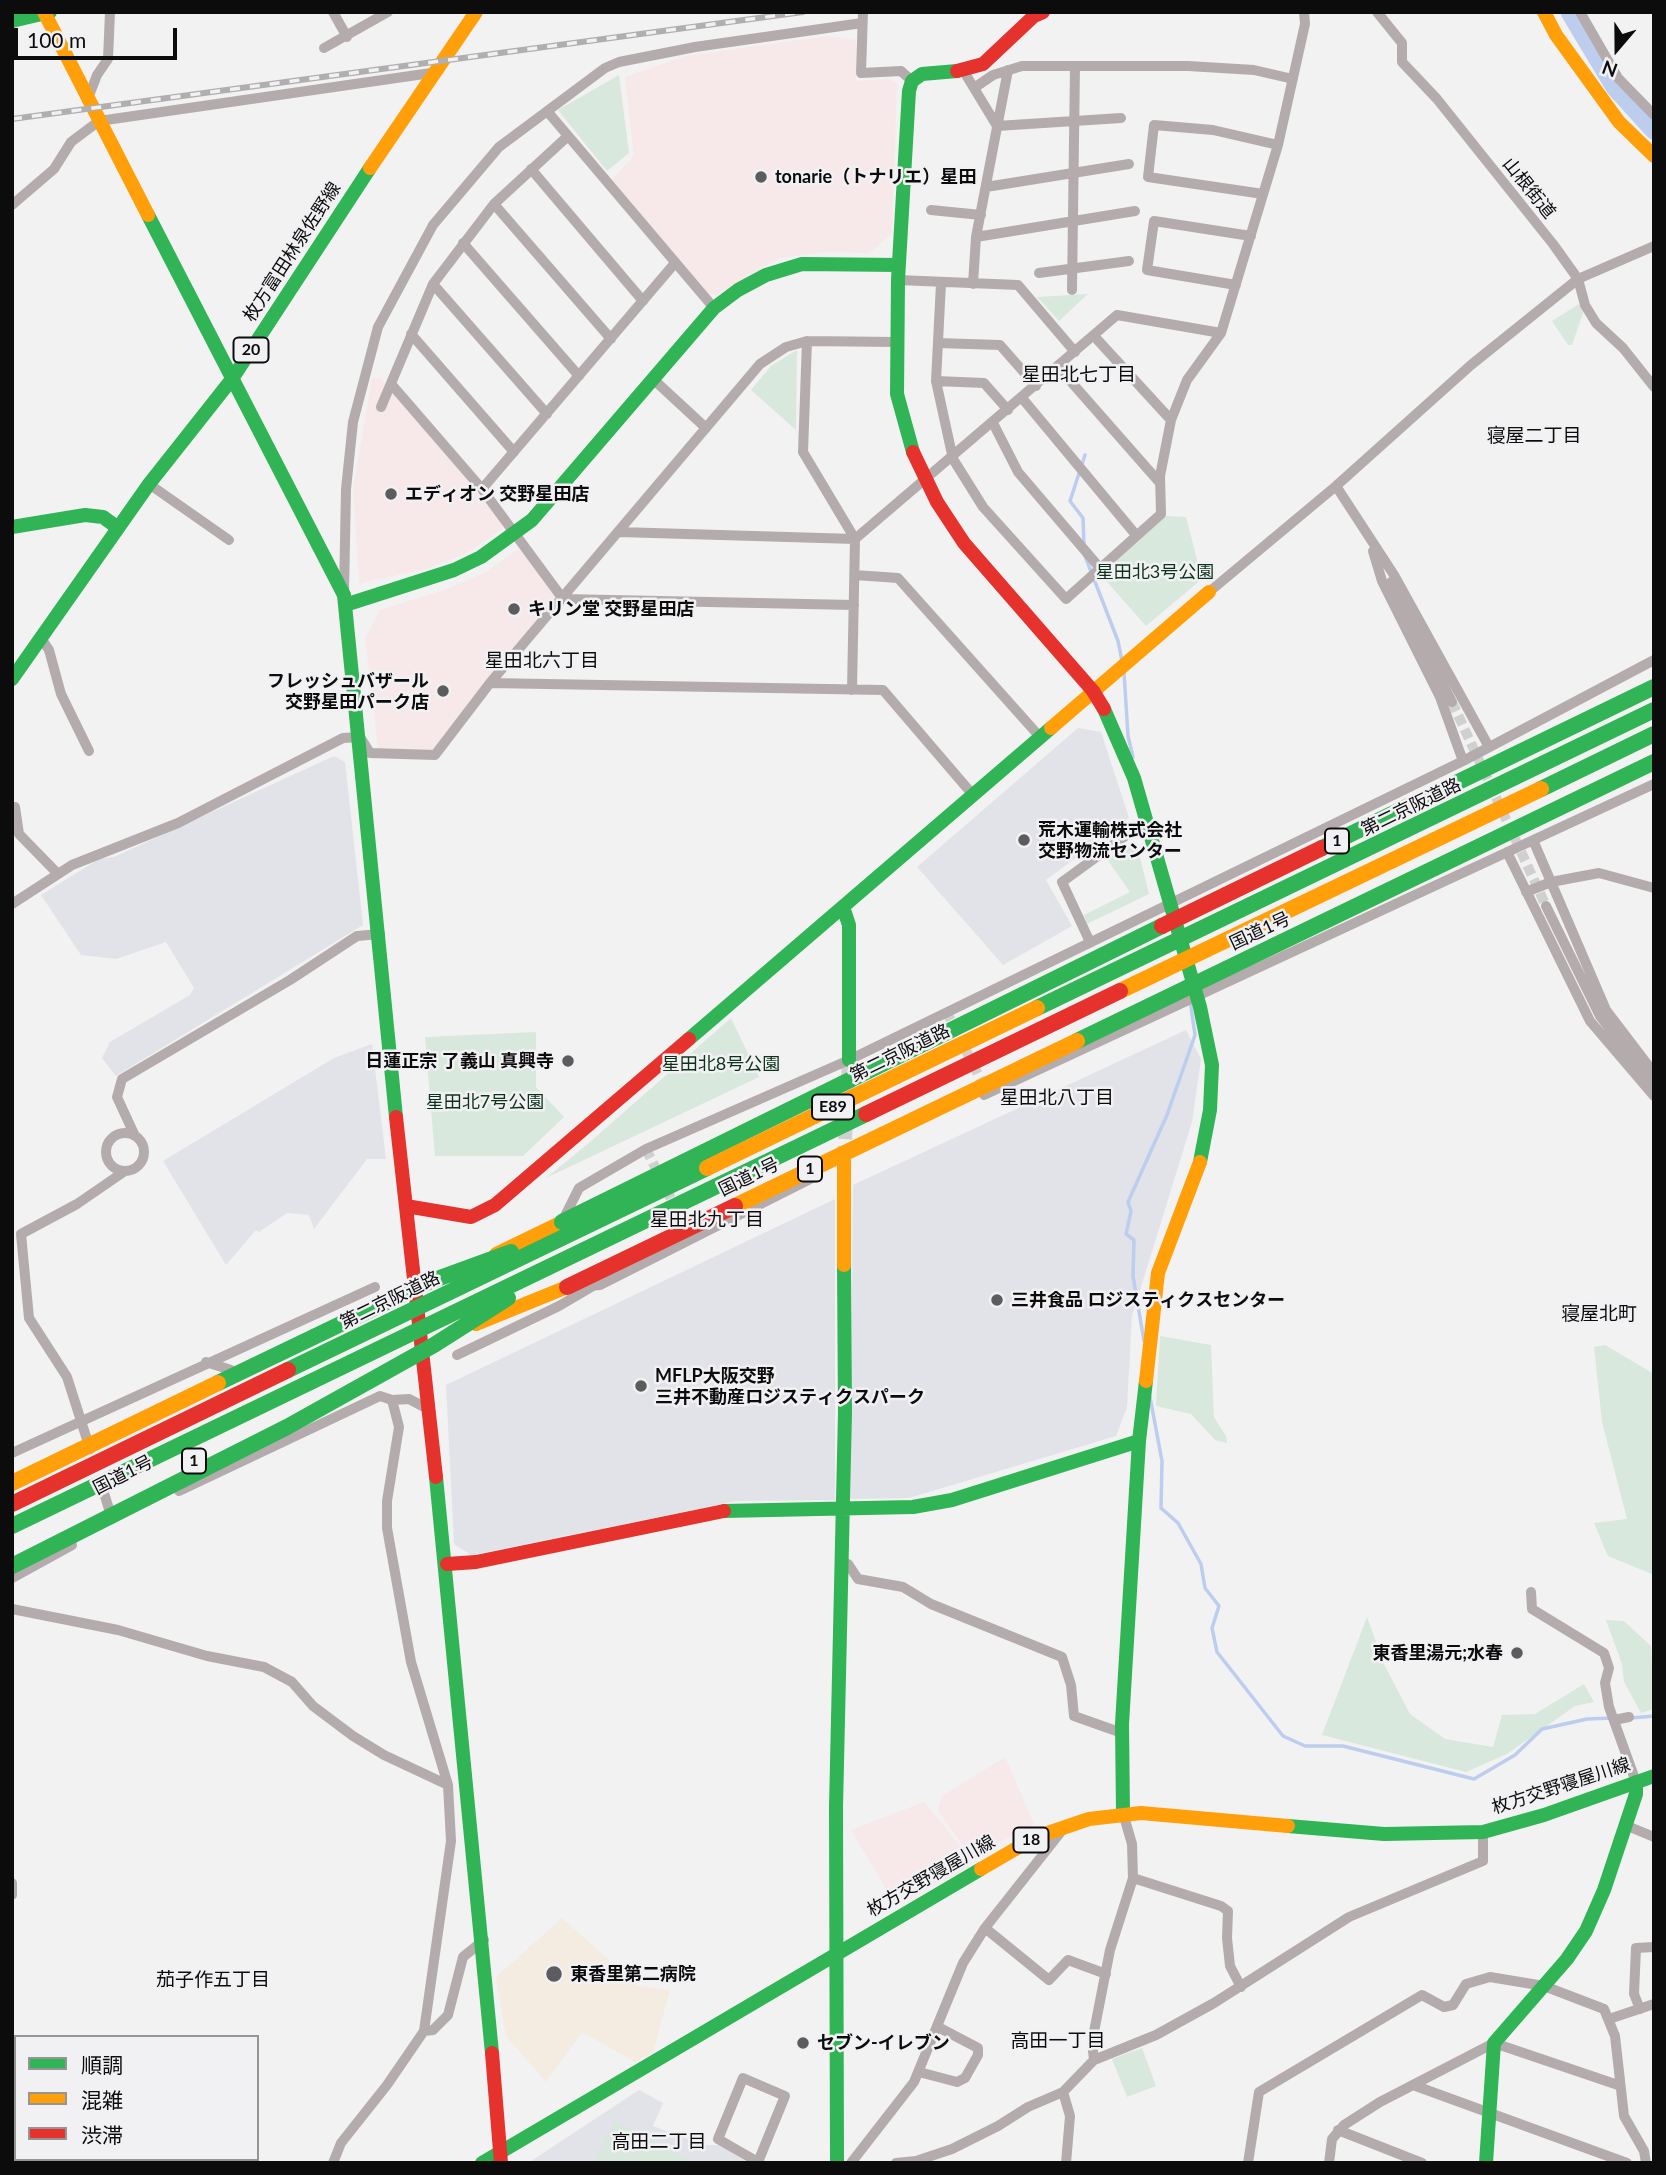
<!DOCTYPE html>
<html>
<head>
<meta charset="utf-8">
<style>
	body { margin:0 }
	#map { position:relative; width:1666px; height:2175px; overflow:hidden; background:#f2f2f3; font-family:Lato,"Noto Sans JP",sans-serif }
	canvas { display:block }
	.frame { position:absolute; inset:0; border:14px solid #0c0c0d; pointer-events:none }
	.legend { position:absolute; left:14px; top:2035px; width:245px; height:126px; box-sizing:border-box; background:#f1f1f4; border:2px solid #959598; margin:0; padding:9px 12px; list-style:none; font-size:21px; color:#0c0c0d }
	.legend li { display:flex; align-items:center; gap:14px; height:35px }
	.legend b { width:35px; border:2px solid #959598 }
	.north { position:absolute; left:1582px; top:14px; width:70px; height:70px; -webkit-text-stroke:5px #f1f1f4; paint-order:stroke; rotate:200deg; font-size:19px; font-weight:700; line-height:28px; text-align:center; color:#0c0c0d }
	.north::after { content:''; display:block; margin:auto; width:24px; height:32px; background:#0c0c0d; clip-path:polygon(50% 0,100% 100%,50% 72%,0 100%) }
	.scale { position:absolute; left:14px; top:28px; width:163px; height:32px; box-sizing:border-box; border:4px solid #0c0c0d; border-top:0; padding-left:9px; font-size:21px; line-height:24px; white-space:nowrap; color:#0c0c0d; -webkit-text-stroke:5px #f1f1f4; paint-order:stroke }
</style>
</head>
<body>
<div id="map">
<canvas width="1666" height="2175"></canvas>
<div class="frame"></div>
<ul class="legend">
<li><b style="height:9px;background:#30b455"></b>順調</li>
<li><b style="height:9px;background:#ff9f0a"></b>混雑</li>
<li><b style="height:9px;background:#e5322d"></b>渋滞</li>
</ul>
<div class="north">N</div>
<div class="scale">100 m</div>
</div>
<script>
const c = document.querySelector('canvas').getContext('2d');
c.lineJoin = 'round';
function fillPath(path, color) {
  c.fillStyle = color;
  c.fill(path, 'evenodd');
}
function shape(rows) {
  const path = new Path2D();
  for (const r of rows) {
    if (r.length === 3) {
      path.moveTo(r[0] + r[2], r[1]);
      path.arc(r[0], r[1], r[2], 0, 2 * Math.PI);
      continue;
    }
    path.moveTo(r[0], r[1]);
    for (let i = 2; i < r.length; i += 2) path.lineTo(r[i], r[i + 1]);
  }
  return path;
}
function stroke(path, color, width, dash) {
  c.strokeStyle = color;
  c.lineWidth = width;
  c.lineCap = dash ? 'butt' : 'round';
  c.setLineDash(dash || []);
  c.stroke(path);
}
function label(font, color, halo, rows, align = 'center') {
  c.font = font + ' Lato,"Noto Sans JP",sans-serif';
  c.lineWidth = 5;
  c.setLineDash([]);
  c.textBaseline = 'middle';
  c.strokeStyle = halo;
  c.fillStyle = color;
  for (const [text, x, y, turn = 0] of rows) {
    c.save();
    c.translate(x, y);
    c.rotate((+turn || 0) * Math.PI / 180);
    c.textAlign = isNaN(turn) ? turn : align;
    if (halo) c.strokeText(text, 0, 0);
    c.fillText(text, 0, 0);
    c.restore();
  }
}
fillPath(shape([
	[827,36,856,40,856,81,889,79,897,84,892,234,869,253,826,252,779,258,717,295,708,293,612,179,634,156,625,77,685,56],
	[380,378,502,519,502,529,467,553,427,569,359,583,353,489,372,379],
	[517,550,525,551,554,593,556,601,433,752,378,749,365,638,380,610,444,590,485,573],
	[1005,1757,1034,1824,971,1858,938,1810,942,1796],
	[924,1802,961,1847,969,1867,896,1906,851,1830]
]), '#f7e8ea');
fillPath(shape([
	[1078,728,1101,732,1129,818,1046,880,1072,926,1003,965,917,867],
	[334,756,345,762,363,925,116,1076,102,1058,110,1042,190,995,194,988,166,942,116,959,81,955,41,895,99,859,114,857],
	[1186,1030,1201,1059,1192,1122,1132,1316,1127,1407,1116,1436,909,1498,850,1499,853,1185],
	[372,1044,386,1159,367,1159,314,1229,309,1215,287,1213,259,1232,256,1230,226,1265,163,1161,334,1058],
	[835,1199,835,1500,736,1501,471,1555,454,1544,446,1385],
	[639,2090,663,2103,653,2126,705,2145,721,2145,748,2163,528,2163]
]), '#e2e2e9');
fillPath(shape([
	[562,1918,638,1986,670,1990,653,2052,635,2062,582,2032,546,2082,506,2036,496,1977]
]), '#f4ebe1');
fillPath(shape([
	[619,75,629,153,607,171,558,110],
	[1088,294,1059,321,1037,297],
	[1579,304,1584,310,1572,345,1568,345,1552,321],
	[797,350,796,430,751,390,771,366],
	[1165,516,1186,517,1202,579,1146,626,1100,574],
	[1136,842,1149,894,1087,924,1084,915,1130,892,1107,859],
	[731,1018,759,1077,546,1178,590,1142],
	[536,1032,536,1087,564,1117,523,1156,435,1156,425,1037],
	[1160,1336,1211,1345,1214,1417,1226,1436,1227,1443,1215,1440,1191,1414,1156,1406],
	[1605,1345,1654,1374,1654,1575,1608,1556,1594,1523,1627,1519,1602,1422,1594,1347],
	[1367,1617,1384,1664,1410,1714,1445,1739,1493,1747,1502,1715,1535,1714,1584,1684,1594,1702,1575,1706,1507,1754,1466,1772,1322,1735],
	[1606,1620,1624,1621,1651,1646,1654,1709,1641,1713,1624,1682,1622,1664],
	[1142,2048,1156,2086,1127,2097,1112,2059],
	[615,2121,696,2163,594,2163]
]), '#d8e8dc');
stroke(shape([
	[1084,545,1083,518,1070,501,1085,455],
	[1085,556,1118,641,1122,661],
	[1124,672,1128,736,1133,757],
	[1144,1341,1133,1276,1134,1240,1126,1234,1131,1211,1128,1202,1167,1115,1195,1035,1190,1000],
	[1150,1397,1162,1461,1161,1508,1178,1523,1201,1564,1205,1588,1219,1606,1212,1628,1217,1652,1283,1736,1305,1746,1343,1746,1474,1779,1515,1755,1542,1729,1587,1719,1613,1718],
	[1631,1718,1654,1716]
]), '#bccdee', 3.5);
stroke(shape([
	[1570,12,1615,87,1654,130]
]), '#bccdee', 19);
stroke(shape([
	[1452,702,1546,906],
	[946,1011,986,1090],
	[646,1149,687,1231]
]), '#d0d0d0', 10, [10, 5]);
stroke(shape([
	[844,1160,849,1060]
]), '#d0d0d0', 14, [14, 7]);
stroke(shape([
	[333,12,347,37],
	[863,12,861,73,901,71,912,81],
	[1377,12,1402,43,1402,62,1437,99,1553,244,1578,279,1585,305,1596,323,1623,348,1654,387],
	[1580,12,1618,78,1654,115],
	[324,48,388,12],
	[963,70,997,126,1121,118],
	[974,88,993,75,1022,66,1188,66,1254,70,1293,79],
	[87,101,97,75,108,59,110,12],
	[547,111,714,308],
	[531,169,643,301],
	[986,187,1129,164],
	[1263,194,1148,177,1154,125,1213,130,1278,145],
	[494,204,611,339],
	[12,205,54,169,71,142,99,121,431,73],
	[931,210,981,215],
	[976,237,1135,211],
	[463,243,579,376],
	[1039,273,1129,261],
	[898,280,1018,285,1075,352],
	[941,283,936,381,953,459,983,507,1066,599,1161,514,1160,476,1171,420,1187,380,1221,333],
	[433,284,547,414],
	[973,284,976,237,1008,70],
	[1236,285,1147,270,1154,221,1251,236],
	[1072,290,1075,66],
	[411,334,514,452],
	[1094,336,1171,420],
	[807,341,803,452,855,539,852,690],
	[938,343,1000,345,1036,386],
	[1058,367,1160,483],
	[653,379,706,428],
	[936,381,984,383,1008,410],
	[392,385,482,489,563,599,854,605],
	[1022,398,1136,535],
	[381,407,433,284,494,204,568,136],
	[993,423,1018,472,1099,567],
	[149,484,229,540],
	[1336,486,1394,575,1489,747],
	[482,489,675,263],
	[619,532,855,539,1117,315,1221,333,1278,145,1305,24,1304,12],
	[1373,551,1382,581,1440,697,1463,761],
	[855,575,898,578,1040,737],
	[1391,582,1452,702],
	[1209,592,1336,486,1471,365,1578,279,1654,246],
	[344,593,346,489,353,422,378,327,433,225,499,147,605,68,619,62,695,47,862,23],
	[41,638,49,650,61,694,89,751],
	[490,683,883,690,973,795],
	[15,807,19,834,58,874],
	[1533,840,1606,1010,1654,1073],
	[1507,852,1590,1021,1654,1096],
	[1526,892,1551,882,1599,873,1654,888],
	[12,904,72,865,178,823,343,738,360,737,370,753,435,755,490,683,760,364,786,347,807,341,896,342],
	[1546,906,1600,1016,1654,1087],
	[1090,942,1062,882,1146,821],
	[984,1095,1654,784],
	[125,1152,19],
	[135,1136,117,1097,122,1079,290,980,357,936,380,934],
	[564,1218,579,1188,646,1149,849,1060,1463,761,1654,660],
	[577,1287,600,1285,816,1176],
	[457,1355,559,1306,593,1286],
	[206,1362,231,1370],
	[392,1400,409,1399,430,1410],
	[90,1449,67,1377,29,1318,21,1234,77,1204,125,1171],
	[12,1453,375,1287],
	[100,1480,112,1519],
	[179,1491,380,1396,392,1400,399,1427,387,1501,387,1528,411,1662,448,1785,451,1841,424,2031,387,2085,341,2143,333,2163],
	[842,1564,848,1564,858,1579,903,1587,931,1604,1062,1657,1071,1685,1074,1716,1122,1733],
	[12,1578,72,1545],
	[1531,1592,1532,1609,1604,1653,1609,1668,1605,1683,1609,1707,1636,1782],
	[12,1609,118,1630,207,1656,264,1667,292,1682,313,1706,353,1736,384,1755,448,1785],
	[1614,1720,1629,1717],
	[1625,1825,1654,1837],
	[1133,1878,1221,1906,1228,1911,1227,1938,1230,1966,1241,1987],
	[12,1883,12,1895],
	[985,1928,1049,1980,1068,1960,1106,1974],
	[1640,2009,1634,1994,1636,1948,1654,1947],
	[1609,2019,1654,2004],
	[424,2031,433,2030,448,2015,463,1957,484,1940],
	[1094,2060,1092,2042,1110,1950,1133,1878,1132,1844,1123,1813],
	[919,2072,957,2082,965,2078,978,2055,978,2048,938,2027],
	[1413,2085,1627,2163],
	[1063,2092,1070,2116,1066,2163],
	[1338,2130,1422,2163],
	[758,2162,785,2096,743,2078,718,2139,758,2162,760,2163],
	[851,2163,914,2082,963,1963,985,1928,1064,1828],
	[896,2163,916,2161,952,2149,998,2126,1028,2107,1063,2092,1094,2060,1156,2035,1214,2003,1349,1917,1483,1861,1483,1832],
	[1248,2163,1259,2092,1422,1995,1444,2007,1453,2005,1466,1984,1490,1977,1544,1986,1604,2009,1615,2036,1624,2116,1644,2151,1646,2163],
	[1329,2163,1332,2139,1344,2125,1380,2102,1494,2043,1618,2085]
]), '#b4acac', 10);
stroke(shape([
	[12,21,50,12],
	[148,215,344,595,396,1117],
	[913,452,897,394,898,280,909,91,912,81,922,74,957,71],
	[12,527,85,515,103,517,118,528],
	[345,605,454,570,481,557,532,520,714,308,738,290,766,275,802,264,899,265],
	[12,679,149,484,232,379,370,168],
	[1104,709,1134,778,1200,1007,1212,1065,1210,1110,1200,1162],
	[843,907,849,925,849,1060],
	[689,1039,1051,728],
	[436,1477,492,2053],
	[724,1511,913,1507,952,1500,1139,1441,1146,1381],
	[1123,1813,1122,1724,1139,1441],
	[1288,1826,1384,1834,1483,1832,1544,1815,1654,1776],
	[482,2163,981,1869],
	[837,2163,836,1807,845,1412,844,1265],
	[1486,2163,1494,2043,1567,1959,1586,1931,1604,1890,1636,1794,1636,1782]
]), '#30b455', 14);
stroke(shape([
	[44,12,148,215],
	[1544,12,1556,35,1619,122,1654,156],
	[370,168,476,12],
	[1051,728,1209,592],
	[844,1161,844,1265],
	[496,1254,562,1222],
	[476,1324,567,1287],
	[1146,1381,1158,1273,1200,1162],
	[981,1869,1036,1837,1089,1819,1141,1813,1288,1826]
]), '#ff9f0a', 14);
stroke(shape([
	[957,71,983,64,1034,16,1043,12],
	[913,452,937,502,964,543,1093,691,1104,709],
	[396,1117,436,1477],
	[406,1206,471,1217,495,1205,689,1039],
	[447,1564,476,1562,724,1511],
	[492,2053,501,2163]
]), '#e5322d', 14);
const rail = shape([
	[12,119,803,12]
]);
stroke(rail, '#b1aeaf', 6);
stroke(rail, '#f1f1f4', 3.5, [10]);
stroke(shape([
	[1541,789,1654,734],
	[1322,848,1654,687],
	[1037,1008,1654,710],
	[1077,1041,1654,762],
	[562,1222,1162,926],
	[288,1370,707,1168],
	[218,1383,426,1283,511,1252],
	[12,1526,866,1114],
	[12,1566,287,1427,434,1345,508,1298]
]), '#30b455', 16);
stroke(shape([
	[1120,991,1541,789],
	[707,1168,1037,1008],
	[735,1206,1077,1041],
	[12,1483,218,1383]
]), '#ff9f0a', 16);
stroke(shape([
	[1162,926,1322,848],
	[866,1114,1120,991],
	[567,1287,735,1206],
	[12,1504,288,1370]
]), '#e5322d', 16);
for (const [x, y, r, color] of [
	[761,177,7,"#5c5c5e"],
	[391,494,7,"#5c5c5e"],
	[514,609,7,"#5c5c5e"],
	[443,691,7,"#5c5c5e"],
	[1024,840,7,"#5c5c5e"],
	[568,1061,7,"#5c5c5e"],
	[997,1300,7,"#5c5c5e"],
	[641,1386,7,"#5c5c5e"],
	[1517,1653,7,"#5c5c5e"],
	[554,1974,9,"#5c5c5e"],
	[803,2043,7,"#5c5c5e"]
]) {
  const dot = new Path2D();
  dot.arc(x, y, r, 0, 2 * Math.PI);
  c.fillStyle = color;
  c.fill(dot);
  stroke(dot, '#f1f1f4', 2.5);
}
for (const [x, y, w] of [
	[251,350,35],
	[1337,841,24],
	[833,1107,42],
	[810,1169,24],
	[194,1461,24],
	[1031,1840,35]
]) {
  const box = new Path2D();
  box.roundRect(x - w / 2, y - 12.5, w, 25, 5);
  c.fillStyle = '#f1f1f4';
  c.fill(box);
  stroke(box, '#0c0c0d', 2);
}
label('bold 16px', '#0c0c0d', null, [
	["20",251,350],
	["1",1337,841],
	["E89",833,1107],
	["1",810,1169],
	["1",194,1461],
	["18",1031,1840]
]);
label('bold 18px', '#0c0c0d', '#f1f1f4', [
	["tonarie（トナリエ）星田",775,177],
	["エディオン 交野星田店",405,494],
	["キリン堂 交野星田店",528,609],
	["フレッシュバザール",429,681,"right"],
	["交野星田パーク店",429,702,"right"],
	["荒木運輸株式会社",1038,830],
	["交野物流センター",1038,851],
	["日蓮正宗 了義山 真興寺",554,1061,"right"],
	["三井食品 ロジスティクスセンター",1011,1300],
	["MFLP大阪交野",655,1376],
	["三井不動産ロジスティクスパーク",655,1397],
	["東香里湯元;水春",1503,1653,"right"],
	["東香里第二病院",570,1974],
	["セブン-イレブン",817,2043]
], 'left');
label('18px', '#0c0c0d', '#f1f1f4', [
	["山根街道",1529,188,51],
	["枚方富田林泉佐野線",292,252,-57],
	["第二京阪道路",1411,807,-26],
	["国道1号",1260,931,-25],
	["第二京阪道路",900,1053,-26],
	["国道1号",749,1177,-26],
	["第二京阪道路",390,1300,-26],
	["国道1号",123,1475,-27],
	["枚方交野寝屋川線",1561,1786,-18],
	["枚方交野寝屋川線",931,1876,-30]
]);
label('18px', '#0c3219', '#f1f1f4', [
	["星田北3号公園",1155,572],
	["星田北8号公園",721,1064],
	["星田北7号公園",485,1102]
]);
label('19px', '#0c0c0d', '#f1f1f4', [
	["星田北七丁目",1079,375],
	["寝屋二丁目",1534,436],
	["星田北六丁目",542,661],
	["星田北八丁目",1057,1098],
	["星田北九丁目",707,1220],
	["寝屋北町",1599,1314],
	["茄子作五丁目",213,1980],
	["高田一丁目",1058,2041],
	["高田二丁目",659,2142]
]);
</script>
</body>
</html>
